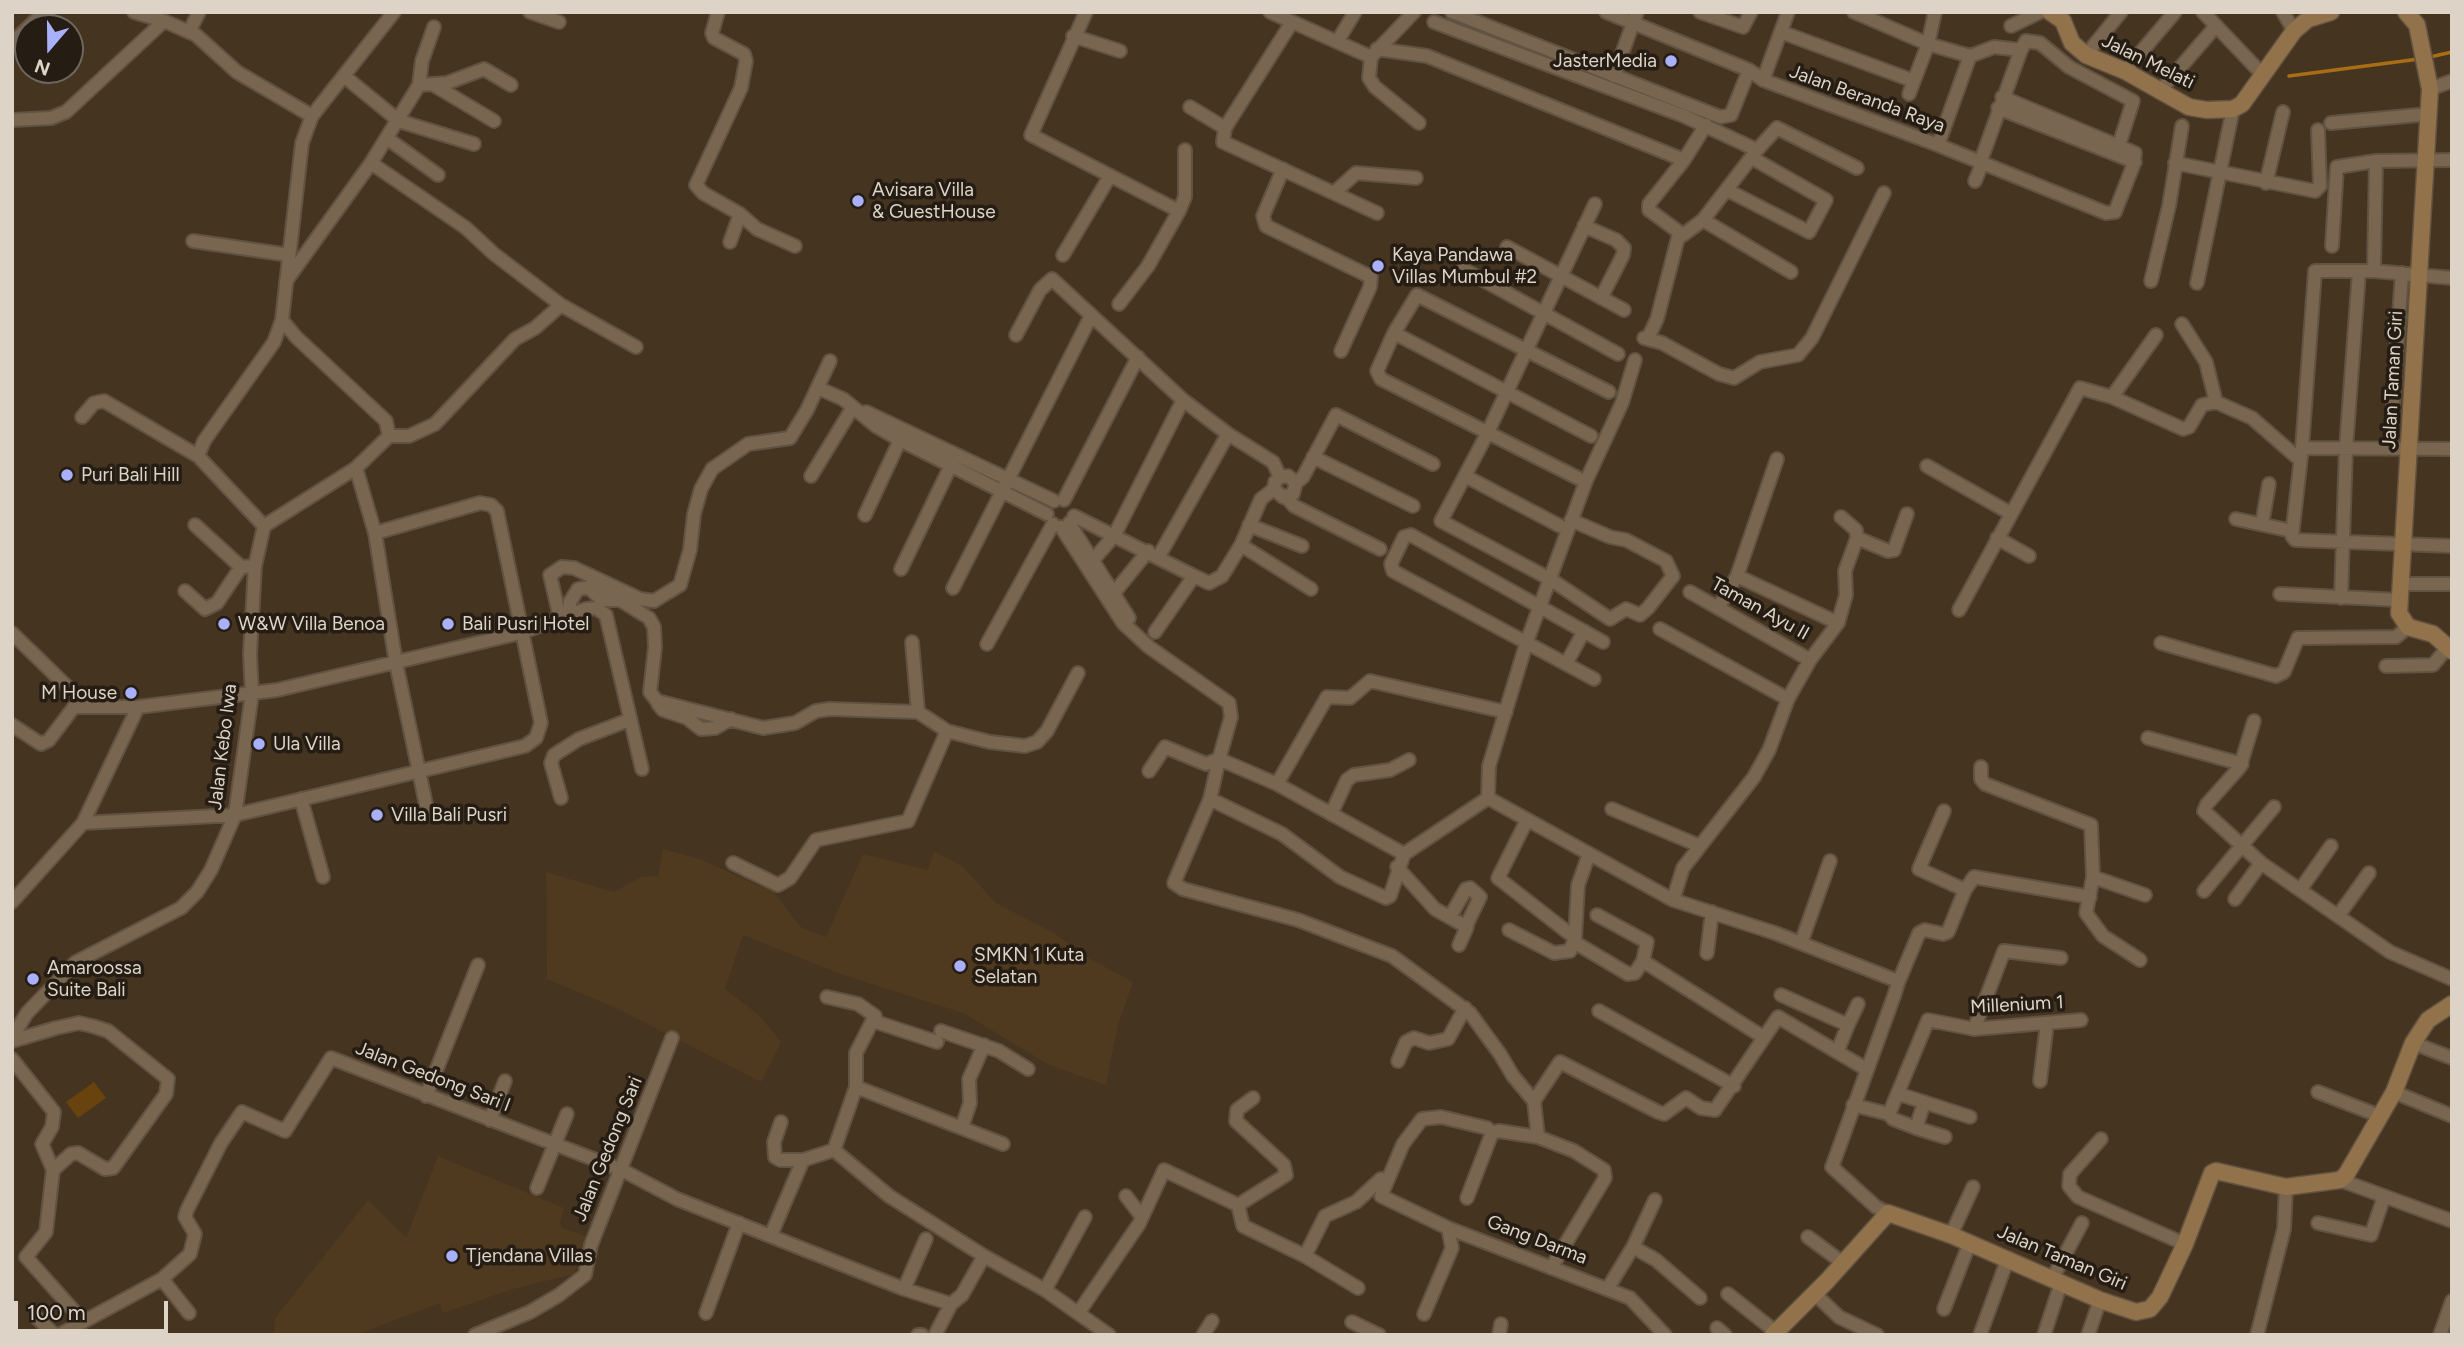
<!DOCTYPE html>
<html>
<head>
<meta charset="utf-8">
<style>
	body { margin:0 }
	#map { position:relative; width:2464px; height:1347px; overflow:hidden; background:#453420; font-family:Figtree,sans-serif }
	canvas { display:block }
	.frame { position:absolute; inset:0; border:14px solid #ded3c7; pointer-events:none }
	.north { position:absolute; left:14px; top:14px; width:70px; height:70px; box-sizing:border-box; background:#251d14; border:2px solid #6f665c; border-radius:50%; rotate:200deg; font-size:19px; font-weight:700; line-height:28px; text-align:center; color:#ded3c7 }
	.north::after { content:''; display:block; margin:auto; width:24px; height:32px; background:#a9b0fc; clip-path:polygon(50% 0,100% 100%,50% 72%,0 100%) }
	.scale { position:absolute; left:14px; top:1301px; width:154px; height:32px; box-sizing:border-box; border:4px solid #ded3c7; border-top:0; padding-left:9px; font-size:21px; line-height:24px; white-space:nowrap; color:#ded3c7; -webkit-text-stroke:5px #251d14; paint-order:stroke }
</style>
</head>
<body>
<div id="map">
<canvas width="2464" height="1347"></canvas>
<div class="frame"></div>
<div class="north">N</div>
<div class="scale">100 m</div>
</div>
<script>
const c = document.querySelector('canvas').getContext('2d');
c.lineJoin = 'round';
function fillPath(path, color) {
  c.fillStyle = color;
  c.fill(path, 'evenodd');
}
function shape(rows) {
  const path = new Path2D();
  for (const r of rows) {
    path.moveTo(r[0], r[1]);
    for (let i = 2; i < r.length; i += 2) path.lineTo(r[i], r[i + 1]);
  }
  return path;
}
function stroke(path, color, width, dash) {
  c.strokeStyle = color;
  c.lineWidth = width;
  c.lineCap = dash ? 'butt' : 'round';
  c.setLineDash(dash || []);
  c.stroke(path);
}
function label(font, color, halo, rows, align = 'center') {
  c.font = font + ' Figtree,sans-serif';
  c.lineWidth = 7;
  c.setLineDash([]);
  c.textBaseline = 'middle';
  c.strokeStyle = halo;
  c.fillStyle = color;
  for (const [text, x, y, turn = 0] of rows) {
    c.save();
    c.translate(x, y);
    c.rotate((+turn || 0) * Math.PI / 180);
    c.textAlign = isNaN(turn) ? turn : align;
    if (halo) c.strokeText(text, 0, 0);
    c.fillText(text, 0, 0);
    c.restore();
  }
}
fillPath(shape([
	[663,849,700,859,774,892,801,927,826,937,863,854,928,870,934,851,962,866,996,903,1054,933,1090,959,1133,982,1118,1025,1106,1085,1049,1065,963,1013,843,975,743,935,725,989,760,1016,781,1042,761,1082,618,1009,547,979,546,872,614,892,641,877,658,876],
	[438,1156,564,1208,560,1223,562,1228,589,1237,574,1274,513,1289,443,1313,440,1303,356,1335,274,1335,275,1318,368,1200,406,1238]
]), '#4f391f');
fillPath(shape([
	[94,1082,106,1098,78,1118,66,1102]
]), '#69430d');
stroke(shape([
	[2430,57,2452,52],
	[2289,76,2419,59]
]), '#a96d16', 3.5);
const street = shape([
	[134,12,164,21,196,35,237,72,312,116],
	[530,12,559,22],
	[718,12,712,33,714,38,744,54,746,61,741,88,696,185,703,193,740,214,757,229,795,246],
	[1086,12,1031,135,1179,211],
	[1270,12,1371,57,1414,12],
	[1452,12,1720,117,1731,115,1749,70],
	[1606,12,1749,70,1763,80,1938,145,2106,213,2115,212,2133,166,2135,153,2002,97],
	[1700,12,1743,27,1751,12],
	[1854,12,1928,44,1970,56,1994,47,2021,50,2026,41,2040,43,2069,67,2133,101,2119,145],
	[2203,12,2263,75],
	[2283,12,2294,31],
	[1292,22,1225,128,1223,142,1377,213],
	[1434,22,1684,116,1757,150,1777,128,1857,168],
	[2011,26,2040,12],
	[189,32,199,12],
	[1781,32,1914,81],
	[1073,36,1120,51],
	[1337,42,1355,12],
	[12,43,40,16,49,12],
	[1377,49,1427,56,1684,160,1649,204,1649,210,1683,235,1703,220,1757,150],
	[2086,55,2121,12],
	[1371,57,1369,78,1375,87,1419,123],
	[2125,71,2175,12],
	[344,76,399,121,474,144],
	[1614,76,1637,12],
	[1763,80,1788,12],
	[432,84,494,121],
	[419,85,422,61,434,27],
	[2430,89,2452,81],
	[2159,92,2216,26],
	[1909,94,1928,44,1935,12],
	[1190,107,1225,128],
	[1998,108,2135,162],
	[12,120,51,118,66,112,164,21],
	[2331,123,2429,114],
	[388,139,438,175],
	[1938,145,1970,56],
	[1684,160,1706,125],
	[371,163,466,228,494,254,561,305,636,347],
	[1980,163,2021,50],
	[2175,163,2315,191,2320,186,2318,130],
	[1283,169,1263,216,1266,226,1371,277,1370,287,1341,351],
	[1975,181,1982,164],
	[2266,183,2283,112],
	[1727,190,1809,232,1826,200,1752,158],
	[1334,193,1356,173,1416,178],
	[1703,220,1791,272],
	[1584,226,1616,240,1624,248,1623,255,1601,298],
	[193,241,289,255],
	[730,242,740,214],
	[2332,246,2337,167,2376,161,2452,160],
	[1507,247,1624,310],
	[1063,255,1110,176],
	[1463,269,1618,354],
	[2374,271,2376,161],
	[2452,278,2374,271,2315,271,2302,448,2292,536,2295,540,2452,546],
	[286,281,371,163,419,85,447,83,484,69,511,85],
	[2151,281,2169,206,2182,126],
	[2197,283,2233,109],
	[1119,304,1148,266,1179,211,1185,197,1185,150],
	[2182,324,2206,362,2216,402],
	[1394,333,1591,436],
	[1016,335,1040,290,1052,279,1183,400,1228,434,1273,462,1280,477],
	[1644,338,1662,343,1719,374,1734,378,1760,362,1798,355,1812,338,1884,193],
	[1648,338,1657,319,1679,234],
	[1635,360,1622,403,1586,481,1527,641,1489,766,1488,798,1673,900,1775,933,1895,980,1898,983,1894,996,1832,1167,1876,1207,1888,1213],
	[818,388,843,399,876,426,900,440,1047,514],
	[2112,397,2156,335],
	[866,412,1054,501],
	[82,417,94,403,104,401,198,456],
	[389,436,409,436,435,424,515,339,535,328,561,305],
	[2302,448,2452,449],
	[2390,448,2402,273],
	[1313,457,1413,506],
	[1927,466,2010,513],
	[356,468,375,533,396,663,428,814],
	[811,476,853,407],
	[1465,476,1560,526],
	[1578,478,1381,379,1377,371,1394,333,1417,295,1609,392],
	[1296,483,1288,476,1280,477,1275,482,1274,489,1283,497,1293,494,1296,483,1303,477,1336,415,1433,464],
	[1286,497,1294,506,1380,549],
	[1064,500,1138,357],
	[865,515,900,440],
	[1074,516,1194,576,1155,632],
	[2236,519,2292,531],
	[1571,520,1610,537,1626,540,1666,561,1673,576,1648,608,1640,615,1626,609,1610,619,1550,579,1441,521,1487,434,1595,204],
	[1069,523,1129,618],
	[2262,524,2269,484],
	[195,525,241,567],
	[1249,525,1302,546],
	[264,526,198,456,204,441,274,342,282,320,302,143,312,116,394,12],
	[1061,527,1123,623,1149,647,1229,703,1231,717,1219,759,1277,784,1404,854],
	[1857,538,1888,551,1894,550,1907,514],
	[1997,538,2029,556],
	[1241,545,1311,589],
	[1159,556,1228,434],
	[1093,560,1114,536,1183,400],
	[901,569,954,459],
	[1194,576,1209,583,1222,576,1241,545,1261,499,1274,489],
	[1737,576,1838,623],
	[2402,584,2452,584],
	[588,587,602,600,620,600],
	[953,588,1091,316],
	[185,591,205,609,217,603,241,567,255,566],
	[1690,592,1810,660],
	[1114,593,1148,551],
	[2280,594,2399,600],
	[2341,598,2346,448,2359,272],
	[1718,608,1737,576,1777,459],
	[1959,610,2080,388,2112,397,2183,429,2189,427,2202,405,2216,402,2252,418,2300,460],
	[569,615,570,602,578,589,600,586,609,589,620,600,649,618,654,627,655,647,650,692,657,701,763,728,795,723,816,711,830,709,918,712],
	[560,618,550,575,562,567,574,568,640,599,654,601,680,585,690,550,694,514,701,489,712,469,748,444,790,438,807,410,830,361],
	[1660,629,1788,699],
	[12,633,87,706],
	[912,642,918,712,947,731],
	[2161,643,2276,676,2284,672,2298,638,2396,637,2408,627],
	[987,644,1053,524],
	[1566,664,1584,631],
	[2386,666,2433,665,2447,648],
	[1594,679,1393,571,1391,564,1404,537,1411,535,1603,642],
	[658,704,663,710,687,718,701,729,715,728,731,719],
	[2254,721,2240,767,2207,804,2204,811,2261,863,2390,952,2452,979],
	[12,725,41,744,49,740,74,707,138,707],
	[2148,738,2242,764],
	[1219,759,1210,799,1282,834,1340,877,1386,898,1390,896,1404,854,1488,798],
	[1981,767,1981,779,1985,784,2091,825,2093,877,2086,913,2103,936,2140,960],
	[1149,771,1165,747,1206,764,1219,759],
	[1277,784,1327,697,1350,698,1370,681,1506,712],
	[561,798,551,763,554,755,579,739,629,720],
	[301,799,323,877],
	[1210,799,1174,883,1183,889,1298,920,1392,956,1470,1013,1500,1054,1513,1076,1534,1101,1538,1137,1574,1151,1604,1170,1605,1178,1551,1268],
	[1612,809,1700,846],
	[1944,811,1919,869,1965,890],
	[1331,814,1347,780,1354,775,1390,770,1409,760],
	[1527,820,1498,878,1575,938],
	[83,823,235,815,525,746,536,738,541,723,497,511,491,505,480,503,375,533],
	[733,863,778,885,790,878,816,840,908,821,947,731,990,742,1025,746,1037,742,1047,731,1078,673],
	[1397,867,1435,909,1467,927,1459,945],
	[2093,877,2145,895],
	[2300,890,2331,846],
	[2204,891,2274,807],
	[2235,899,2261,863],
	[1673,900,1683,868,1754,777,1769,750,1788,699,1810,660,1838,623,1846,595,1845,571,1857,538,1856,530,1841,517],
	[12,902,83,823,138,707,277,690,520,633,586,609,596,608,606,615,642,769],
	[2338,916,2369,873],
	[1450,917,1466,889,1470,888,1480,897,1466,926],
	[1509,930,1554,953,1570,951,1575,938,1578,885,1589,854],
	[1574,942,1628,974,1635,973,1643,961,1647,942,1597,915],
	[1801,943,1830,861],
	[1707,953,1712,912],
	[1643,961,1763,1037],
	[1898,983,1919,933,1925,930,1943,934,1948,932,1965,890,1974,877,2090,897],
	[1781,995,1848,1025,1838,1050],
	[827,997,858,1004,875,1016,856,1053,856,1087,834,1150],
	[1599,1011,1734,1086],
	[873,1021,937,1042],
	[1848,1025,1858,1004],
	[1974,1029,2004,951,2061,958],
	[941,1031,999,1051,1028,1069],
	[12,1038,27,1013,76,962,181,908,197,892,211,870,235,815,252,694,250,654,255,566,264,526,356,468,389,436,386,421,296,337,282,320],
	[12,1041,56,1028,79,1023,92,1026,108,1031,168,1079,166,1094,113,1168,105,1169,78,1153,71,1154,53,1170],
	[2413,1043,2452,1058],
	[12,1059,54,1112,52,1127,42,1144,53,1170,46,1232,26,1257,83,1321],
	[1398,1061,1406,1042,1414,1038,1429,1043,1448,1039,1465,1008],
	[2040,1081,2047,1023],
	[856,1087,1003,1144],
	[2318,1092,2380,1116],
	[2394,1092,2452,1116],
	[1899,1094,1970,1117],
	[426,1096,478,965],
	[1534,1101,1560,1062,1658,1112,1664,1114,1686,1098,1701,1108,1715,1110,1778,1017,1866,1069],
	[1853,1105,1889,1114,1928,1020,1974,1029,2081,1020],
	[1889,1114,1893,1119,1916,1128,1924,1103],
	[490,1120,505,1081],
	[781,1122,774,1142,775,1157,780,1160,803,1160],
	[962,1127,970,1103,969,1079,984,1045],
	[1916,1128,1945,1137],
	[1492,1133,1487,1128,1441,1117,1422,1119,1403,1144,1381,1196,1448,1228,1630,1298,1665,1335],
	[2101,1139,2070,1174,2069,1186,2078,1197,2185,1244],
	[2340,1180,2452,1221],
	[537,1188,567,1114],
	[1126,1196,1142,1217],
	[1467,1198,1492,1133,1499,1131,1538,1137],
	[1238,1205,1243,1226,1305,1256,1358,1288],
	[2318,1223,2371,1235,2384,1197],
	[1951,1235,1973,1187],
	[1808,1237,1843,1263],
	[1633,1247,1656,1260,1700,1298],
	[984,1256,1045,1290,1109,1335],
	[1305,1256,1325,1216,1356,1202,1381,1179,1386,1180],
	[162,1279,189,1313],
	[2052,1279,2082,1223],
	[1608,1288,1633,1247,1655,1200],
	[904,1289,926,1239],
	[1045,1290,1085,1217],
	[1728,1294,1776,1332],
	[1815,1294,1839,1317,1877,1335],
	[1944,1309,1970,1242],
	[1079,1312,1139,1224,1164,1170,1238,1205,1286,1175,1284,1165,1236,1121,1237,1110,1253,1098],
	[706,1313,739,1223],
	[1424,1314,1452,1248,1448,1228],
	[37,1318,55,1335],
	[1352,1322,1379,1335],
	[1717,1328,1725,1335],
	[59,1335,162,1279,190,1254,195,1234,185,1217,187,1210,221,1143,242,1112,285,1131,331,1058,622,1170,677,1199,904,1289,951,1304,962,1295,984,1256,889,1196,834,1150,803,1160,771,1235],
	[475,1335,530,1312,559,1295,585,1275,591,1245,672,1038],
	[918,1335,922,1335],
	[935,1335,951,1304],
	[1203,1335,1212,1321],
	[1499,1335,1501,1324],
	[1980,1335,2008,1258],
	[2044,1335,2061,1283],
	[2088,1335,2100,1300],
	[2257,1335,2284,1229,2286,1187],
	[2440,1335,2452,1301]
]);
const secondary = shape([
	[2050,12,2063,21,2072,43,2086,55,2125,71,2189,107,2207,110,2233,109,2242,104,2294,31,2308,19,2331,12],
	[2406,12,2417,25,2430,89,2399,613,2408,627,2433,634,2452,651],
	[1773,1335,1827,1281,1888,1213,1951,1235,2100,1300,2136,1312,2150,1309,2160,1297,2185,1244,2212,1173,2216,1171,2286,1187,2340,1180,2346,1175,2394,1092,2413,1043,2428,1020,2452,1004]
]);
stroke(street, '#615241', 16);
stroke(secondary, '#615241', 19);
stroke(street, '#796650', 12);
stroke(secondary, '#92724b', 16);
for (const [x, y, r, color] of [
	[1671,61,7,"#a9b0fc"],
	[858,201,7,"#a9b0fc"],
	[1378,266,7,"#a9b0fc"],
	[67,475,7,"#a9b0fc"],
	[224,624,7,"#a9b0fc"],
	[448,624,7,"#a9b0fc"],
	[131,693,7,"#a9b0fc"],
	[259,744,7,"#a9b0fc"],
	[377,815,7,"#a9b0fc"],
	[960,966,7,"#a9b0fc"],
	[33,979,7,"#a9b0fc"],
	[452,1256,7,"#a9b0fc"]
]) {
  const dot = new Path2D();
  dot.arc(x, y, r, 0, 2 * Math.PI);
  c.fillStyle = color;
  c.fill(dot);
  stroke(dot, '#251d14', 2.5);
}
label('19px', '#ded3c7', '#251d14', [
	["JasterMedia",1657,61,"right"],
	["Avisara Villa",872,190],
	["& GuestHouse",872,212],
	["Kaya Pandawa",1392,255],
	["Villas Mumbul #2",1392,277],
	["Puri Bali Hill",81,475],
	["W&W Villa Benoa",238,624],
	["Bali Pusri Hotel",462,624],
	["M House",117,693,"right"],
	["Ula Villa",273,744],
	["Villa Bali Pusri",391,815],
	["SMKN 1 Kuta",974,955],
	["Selatan",974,977],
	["Amaroossa",47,968],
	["Suite Bali",47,990],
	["Tjendana Villas",466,1256]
], 'left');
label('19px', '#ded3c7', '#251d14', [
	["Jalan Melati",2148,62,26],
	["Jalan Beranda Raya",1867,99,20],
	["Jalan Taman Giri",2393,380,-87],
	["Taman Ayu II",1760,609,29],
	["Jalan Kebo Iwa",223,747,-83],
	["Millenium 1",2017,1005,-3],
	["Jalan Gedong Sari I",433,1077,21],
	["Jalan Gedong Sari",608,1149,-68],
	["Gang Darma",1537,1240,21],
	["Jalan Taman Giri",2062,1258,23]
]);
</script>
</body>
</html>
